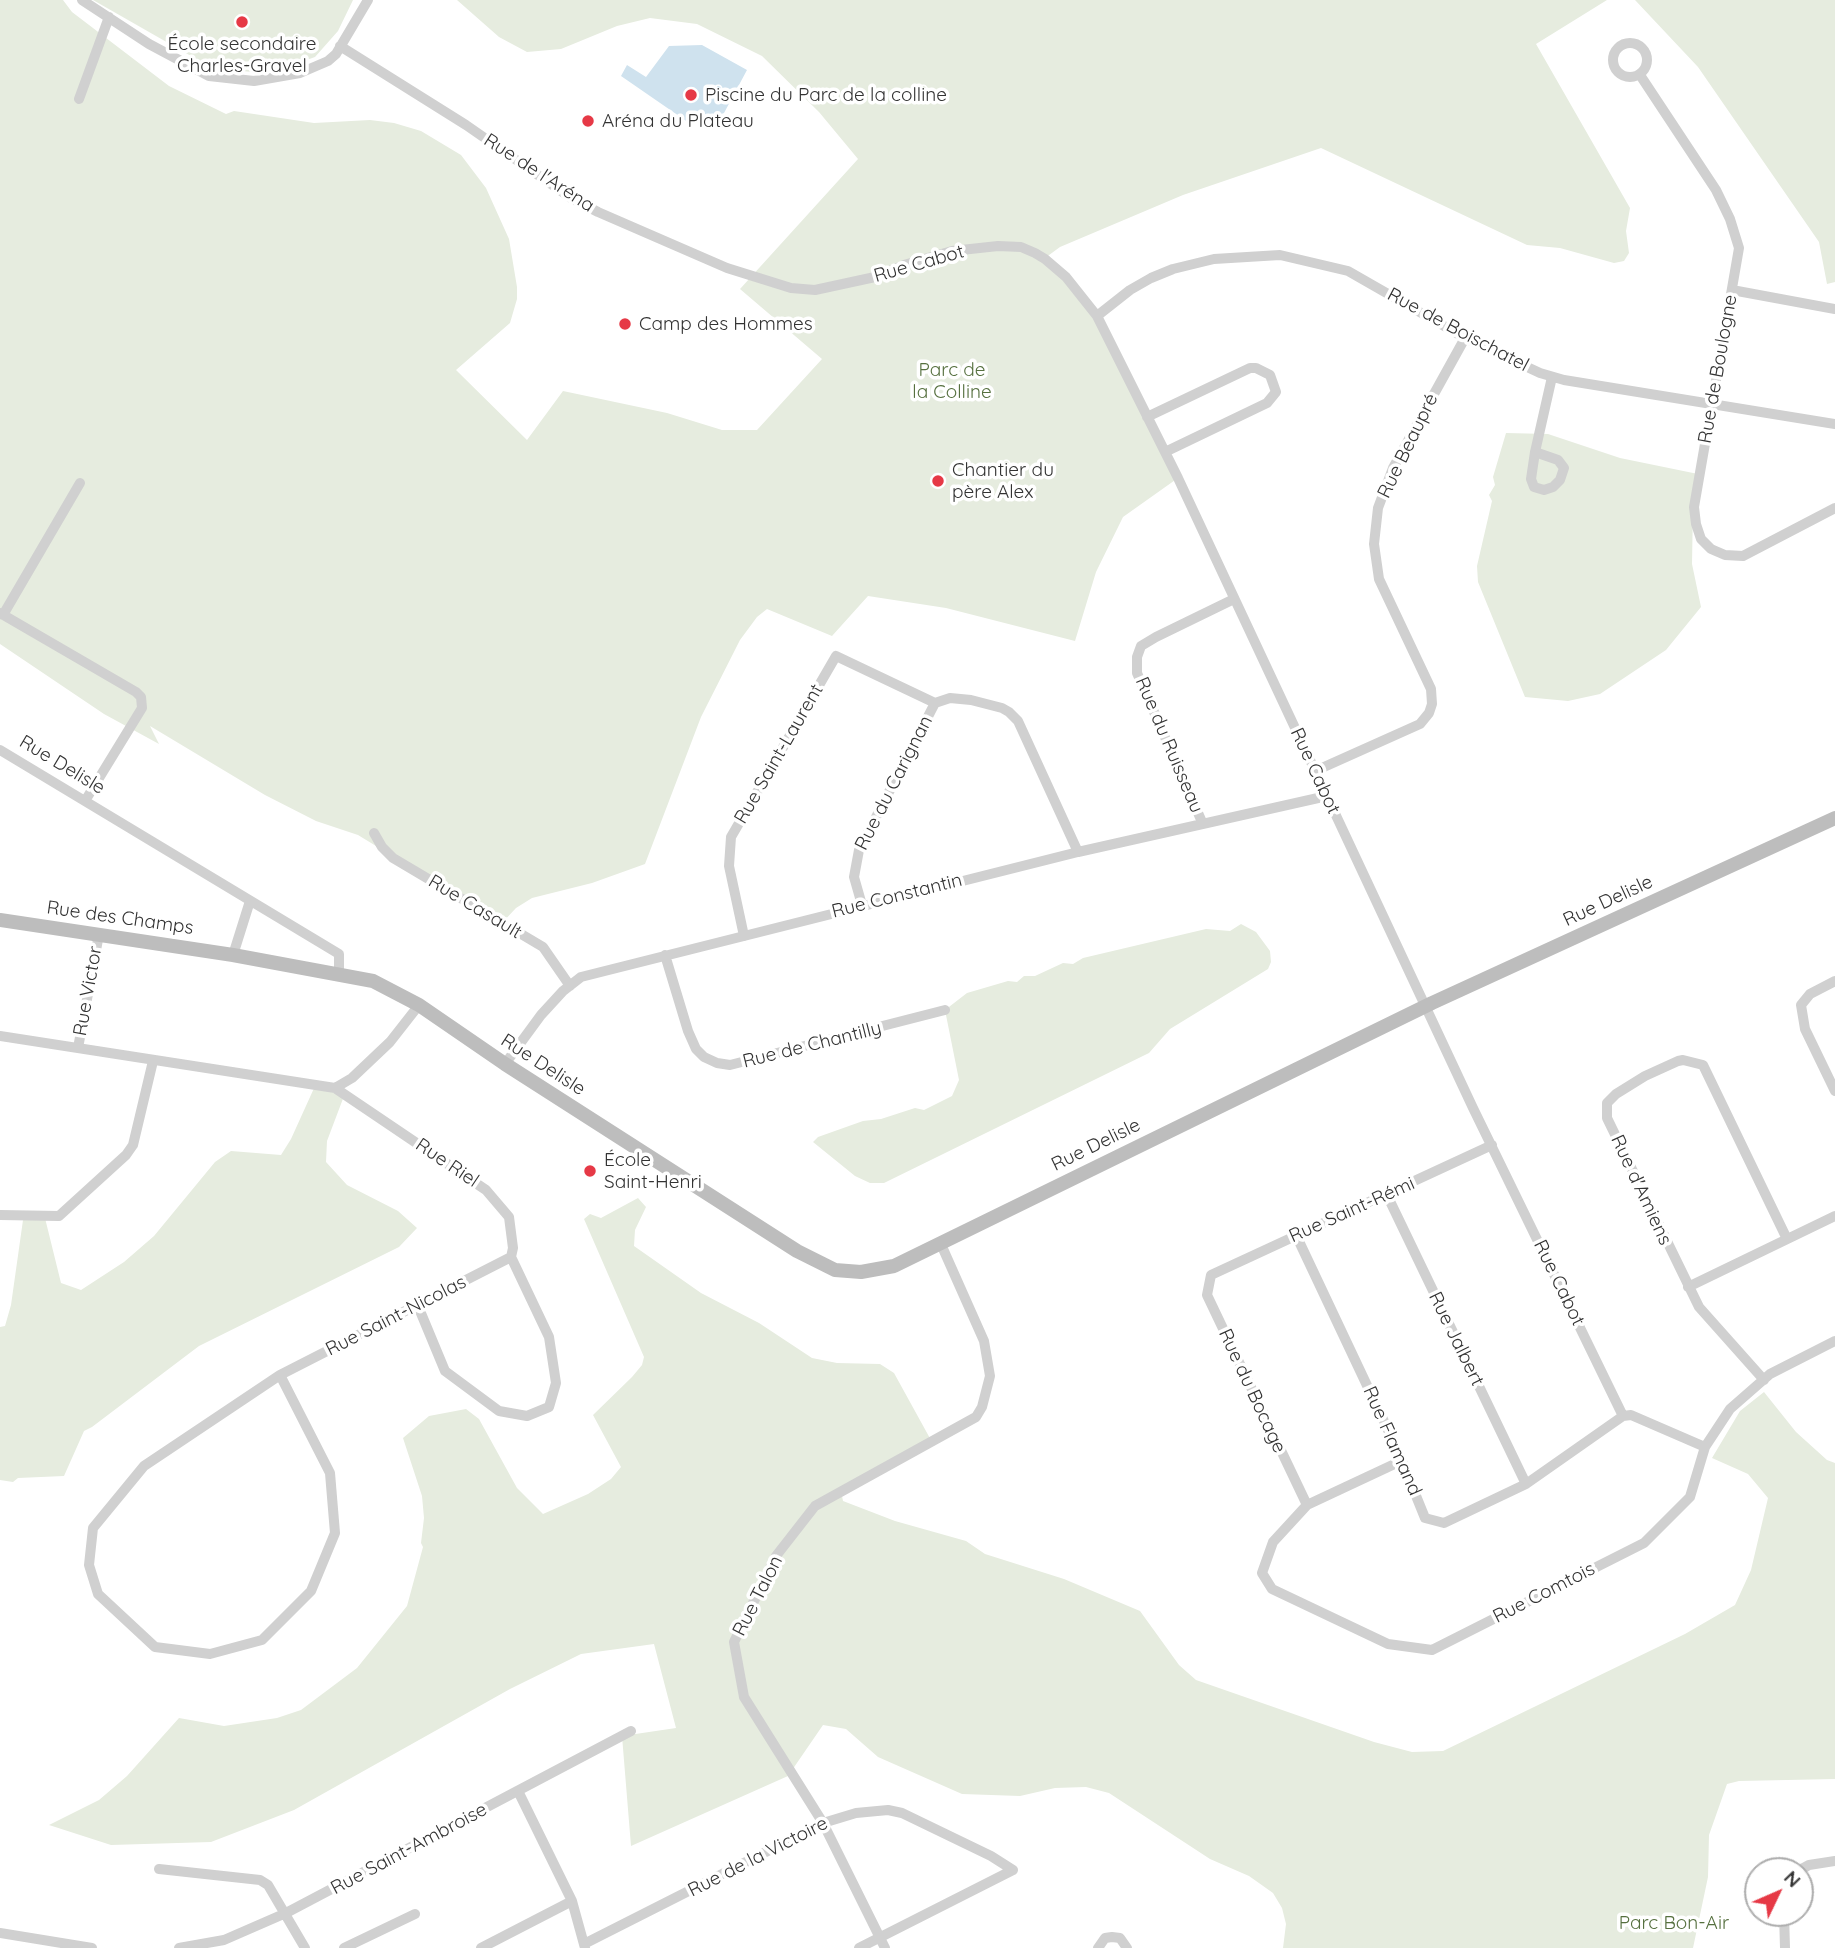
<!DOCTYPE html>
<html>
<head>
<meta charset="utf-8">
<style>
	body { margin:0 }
	#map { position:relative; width:1835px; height:1948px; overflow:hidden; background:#fff; font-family:Quicksand,sans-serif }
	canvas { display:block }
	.north { position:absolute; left:1744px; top:1857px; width:70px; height:70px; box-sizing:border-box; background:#fff; border:2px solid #adadad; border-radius:50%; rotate:46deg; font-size:19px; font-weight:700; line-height:28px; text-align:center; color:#333 }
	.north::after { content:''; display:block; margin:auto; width:24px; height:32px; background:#e63946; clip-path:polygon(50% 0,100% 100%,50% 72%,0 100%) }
</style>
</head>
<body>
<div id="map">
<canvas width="1835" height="1948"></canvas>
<div class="north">N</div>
</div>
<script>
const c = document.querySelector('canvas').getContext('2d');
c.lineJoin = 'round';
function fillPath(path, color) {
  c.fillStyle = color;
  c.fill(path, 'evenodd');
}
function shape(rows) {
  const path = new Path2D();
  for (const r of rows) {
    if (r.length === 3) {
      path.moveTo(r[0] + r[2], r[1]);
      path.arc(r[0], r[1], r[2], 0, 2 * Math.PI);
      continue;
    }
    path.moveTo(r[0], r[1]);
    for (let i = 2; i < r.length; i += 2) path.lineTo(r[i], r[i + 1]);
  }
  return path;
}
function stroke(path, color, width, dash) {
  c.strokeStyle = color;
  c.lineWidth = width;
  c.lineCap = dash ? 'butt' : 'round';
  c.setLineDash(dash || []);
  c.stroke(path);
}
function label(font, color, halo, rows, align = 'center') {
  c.font = font + ' Quicksand,sans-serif';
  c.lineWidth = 7;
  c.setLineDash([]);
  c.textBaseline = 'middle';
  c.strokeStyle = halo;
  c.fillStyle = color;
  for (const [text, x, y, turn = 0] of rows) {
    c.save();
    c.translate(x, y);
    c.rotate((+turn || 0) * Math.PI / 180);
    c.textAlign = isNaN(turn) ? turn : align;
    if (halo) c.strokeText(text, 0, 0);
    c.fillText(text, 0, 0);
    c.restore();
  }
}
fillPath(shape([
	[0,0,63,0,72,12,169,86,226,114,234,111,314,123,370,120,394,123,421,131,461,155,486,188,509,239,517,287,517,299,510,323,456,370,527,440,563,391,667,413,722,430,757,430,822,359,740,289,858,159,819,112,762,56,697,24,650,18,617,26,561,49,527,52,499,37,457,0,1607,0,1536,44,1630,208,1626,231,1629,253,1624,261,1614,263,1560,248,1527,245,1321,148,1183,195,1060,247,1045,258,1097,316,1178,478,1123,517,1096,572,1075,641,946,608,868,596,832,636,767,609,757,617,740,640,701,717,645,864,592,883,532,898,516,908,502,923,358,835,316,821,265,795,150,726,159,744,104,714,0,644],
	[93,0,353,0,338,31,315,57,287,67,252,72,212,68],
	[1635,0,1835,0,1835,282,1827,284,1819,242,1698,67],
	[1506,433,1548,434,1620,458,1698,474,1693,507,1692,564,1701,607,1666,650,1600,694,1568,701,1525,697,1478,582,1477,566,1492,501,1489,495,1495,485,1493,477],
	[1241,924,1256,932,1270,951,1271,962,1268,969,1170,1029,1149,1053,884,1183,870,1183,855,1176,813,1142,818,1137,863,1121,881,1119,915,1108,924,1110,952,1096,959,1080,945,1010,967,993,1008,981,1017,982,1024,976,1035,976,1063,963,1073,964,1083,958,1206,929,1230,931],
	[315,1086,344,1096,327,1141,326,1162,347,1185,398,1211,417,1228,399,1247,199,1346,92,1427,84,1431,64,1476,18,1478,13,1482,0,1480,0,1327,5,1326,11,1305,24,1213,44,1214,61,1283,81,1290,124,1262,154,1236,215,1162,231,1151,281,1155,291,1139],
	[638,1198,646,1207,635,1230,634,1246,701,1293,759,1323,812,1358,837,1363,880,1364,894,1373,932,1442,842,1496,843,1501,895,1521,966,1541,985,1554,1064,1579,1140,1611,1179,1665,1196,1680,1374,1742,1412,1752,1443,1751,1685,1634,1735,1605,1751,1570,1768,1498,1748,1474,1712,1458,1740,1411,1764,1392,1796,1432,1827,1460,1835,1463,1835,1779,1739,1781,1727,1784,1709,1835,1708,1877,1693,1948,1283,1948,1286,1924,1282,1908,1273,1893,1249,1876,1210,1859,1109,1793,1086,1787,1055,1788,1020,1796,962,1794,878,1757,846,1729,823,1725,788,1776,631,1846,622,1736,676,1728,654,1644,581,1654,510,1689,294,1810,211,1842,111,1845,49,1825,99,1800,127,1776,179,1718,224,1726,277,1718,301,1710,357,1668,407,1606,423,1547,421,1543,424,1518,422,1496,403,1438,429,1416,466,1409,479,1419,517,1488,543,1514,588,1494,611,1479,621,1467,593,1415,632,1377,642,1365,644,1357,584,1219,590,1214,601,1218]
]), '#e6ecdf');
fillPath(shape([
	[702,45,747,70,724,113,692,125,621,76,627,65,646,77,669,46]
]), '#cfe2ee');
stroke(shape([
	[82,0,149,44,209,76,254,81,300,73,328,61,336,54,368,0],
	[1630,60,17],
	[340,46,466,125,571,198,598,212,727,268,791,288,815,290,875,277,904,265,952,251,998,246,1021,247,1035,253,1045,259,1066,277,1097,316,1178,478,1473,1108,1623,1416],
	[1640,75,1716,190,1730,219,1739,248,1694,507,1696,524,1701,539,1711,549,1725,555,1743,556,1835,508],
	[79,99,109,17],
	[1732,290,1835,309],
	[1097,316,1130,290,1151,278,1173,269,1214,259,1280,255,1348,271,1465,338,1540,373,1564,380,1835,424],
	[1147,417,1250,368,1256,368,1270,375,1276,392,1267,403,1165,452],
	[1535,452,1558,460,1564,468,1560,480,1553,487,1544,490,1534,487,1531,479,1535,452,1552,377],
	[0,613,136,692,141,697,142,708,85,801],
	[3,615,80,483],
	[935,703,950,698,971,700,1002,708,1009,712,1018,721,1078,852],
	[0,750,339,954,339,974],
	[1315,771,1420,724,1429,713,1432,704,1431,689,1379,579,1374,544,1378,508,1393,468,1465,338],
	[1202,822,1137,673,1137,657,1141,646,1156,637,1234,599],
	[374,833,382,847,393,858,543,947,570,986],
	[862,905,854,877,859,850,935,703],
	[744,936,729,866,731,837,836,656,935,703],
	[233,955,250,901],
	[665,955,688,1031,696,1049,704,1057,717,1063,730,1065,945,1010],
	[1835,981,1810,994,1801,1005,1805,1029,1835,1091],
	[0,1036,335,1088,486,1190,509,1217,513,1248,511,1257,549,1337,556,1383,549,1407,527,1416,499,1411,445,1371,418,1306],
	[78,1048,99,934],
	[505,1064,541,1015,563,991,581,977,1078,852,1327,796],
	[335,1088,352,1078,390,1042,419,1005],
	[1387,1195,1526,1484],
	[0,1215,59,1216,126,1155,133,1145,153,1061],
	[1296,1235,1397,1449,1425,1518,1444,1523,1526,1484,1623,1416],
	[1688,1287,1835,1216],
	[280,1375,330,1473,335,1533,311,1591,262,1640,210,1654,155,1647,98,1594,89,1565,93,1528,144,1466,280,1375,511,1257],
	[1764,1380,1699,1307,1607,1118,1607,1103,1616,1094,1645,1076,1678,1061,1683,1060,1703,1065,1787,1239],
	[1623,1416,1631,1415,1705,1447],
	[1401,1461,1307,1505,1273,1542,1262,1573,1272,1589,1388,1644,1432,1650,1644,1543,1690,1497,1705,1447,1730,1409,1770,1374,1835,1341],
	[1307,1505,1207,1295,1211,1275,1492,1145],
	[518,1791,572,1901,585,1948],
	[159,1869,260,1880,268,1885,305,1948],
	[1798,1871,1809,1865,1835,1861],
	[1784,1913,1785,1948],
	[0,1933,92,1948],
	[584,1944,823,1823,856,1813,888,1810,902,1813,991,1856,1013,1870],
	[179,1948,224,1940,286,1913,631,1731],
	[344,1948,415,1914],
	[481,1948,572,1901],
	[859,1948,1013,1870],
	[885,1948,823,1823,744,1697,734,1642,776,1556,815,1506,976,1417,982,1407,990,1376,984,1341,940,1242],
	[1098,1948,1105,1938,1112,1937,1120,1938,1127,1948]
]), '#d0d0d0', 10);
stroke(shape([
	[0,920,233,955,373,981,419,1005,505,1064,797,1251,835,1270,861,1272,894,1266,1432,1003,1835,818]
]), '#bdbdbd', 14);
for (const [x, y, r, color] of [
	[242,22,7,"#e63946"],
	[691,95,7,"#e63946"],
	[588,121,7,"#e63946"],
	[625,324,7,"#e63946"],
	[938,481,7,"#e63946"],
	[590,1171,7,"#e63946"]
]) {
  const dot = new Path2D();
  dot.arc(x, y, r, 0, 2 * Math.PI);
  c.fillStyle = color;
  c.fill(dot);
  stroke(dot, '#fff', 2.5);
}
label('19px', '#333', '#fff', [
	["École secondaire",242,44,"center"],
	["Charles-Gravel",242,66,"center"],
	["Piscine du Parc de la colline",705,95],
	["Aréna du Plateau",602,121],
	["Camp des Hommes",639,324],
	["Chantier du",952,470],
	["père Alex",952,492],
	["École",604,1160],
	["Saint-Henri",604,1182]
], 'left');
label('19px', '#333', '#fff', [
	["Rue de l'Aréna",539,173,33],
	["Rue Cabot",919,264,-16],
	["Rue de Boischatel",1458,330,28],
	["Rue de Boulogne",1718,369,-80],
	["Rue Beaupré",1408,446,-64],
	["Rue du Ruisseau",1169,745,67],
	["Rue Saint-Laurent",779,754,-60],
	["Rue Delisle",62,765,31],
	["Rue Cabot",1315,771,65],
	["Rue du Carignan",894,783,-63],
	["Rue Constantin",897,896,-14],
	["Rue Delisle",1608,901,-25],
	["Rue Casault",475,907,31],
	["Rue des Champs",120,918,8],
	["Rue Victor",88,991,-80],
	["Rue de Chantilly",812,1045,-14],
	["Rue Delisle",543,1065,33],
	["Rue Delisle",1096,1145,-26],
	["Rue Riel",447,1163,34],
	["Rue d'Amiens",1641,1190,65],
	["Rue Saint-Rémi",1352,1210,-24],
	["Rue Cabot",1559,1283,64],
	["Rue Saint-Nicolas",396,1316,-27],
	["Rue Jalbert",1456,1339,64],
	["Rue du Bocage",1252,1391,65],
	["Rue Flamand",1392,1441,66],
	["Rue Comtois",1544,1593,-27],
	["Rue Talon",758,1596,-63],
	["Rue Saint-Ambroise",409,1849,-28],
	["Rue de la Victoire",758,1857,-27]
]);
label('19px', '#56703f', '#fff', [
	["Parc de",952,370],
	["la Colline",952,392],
	["Parc Bon-Air",1674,1923]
]);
</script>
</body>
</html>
